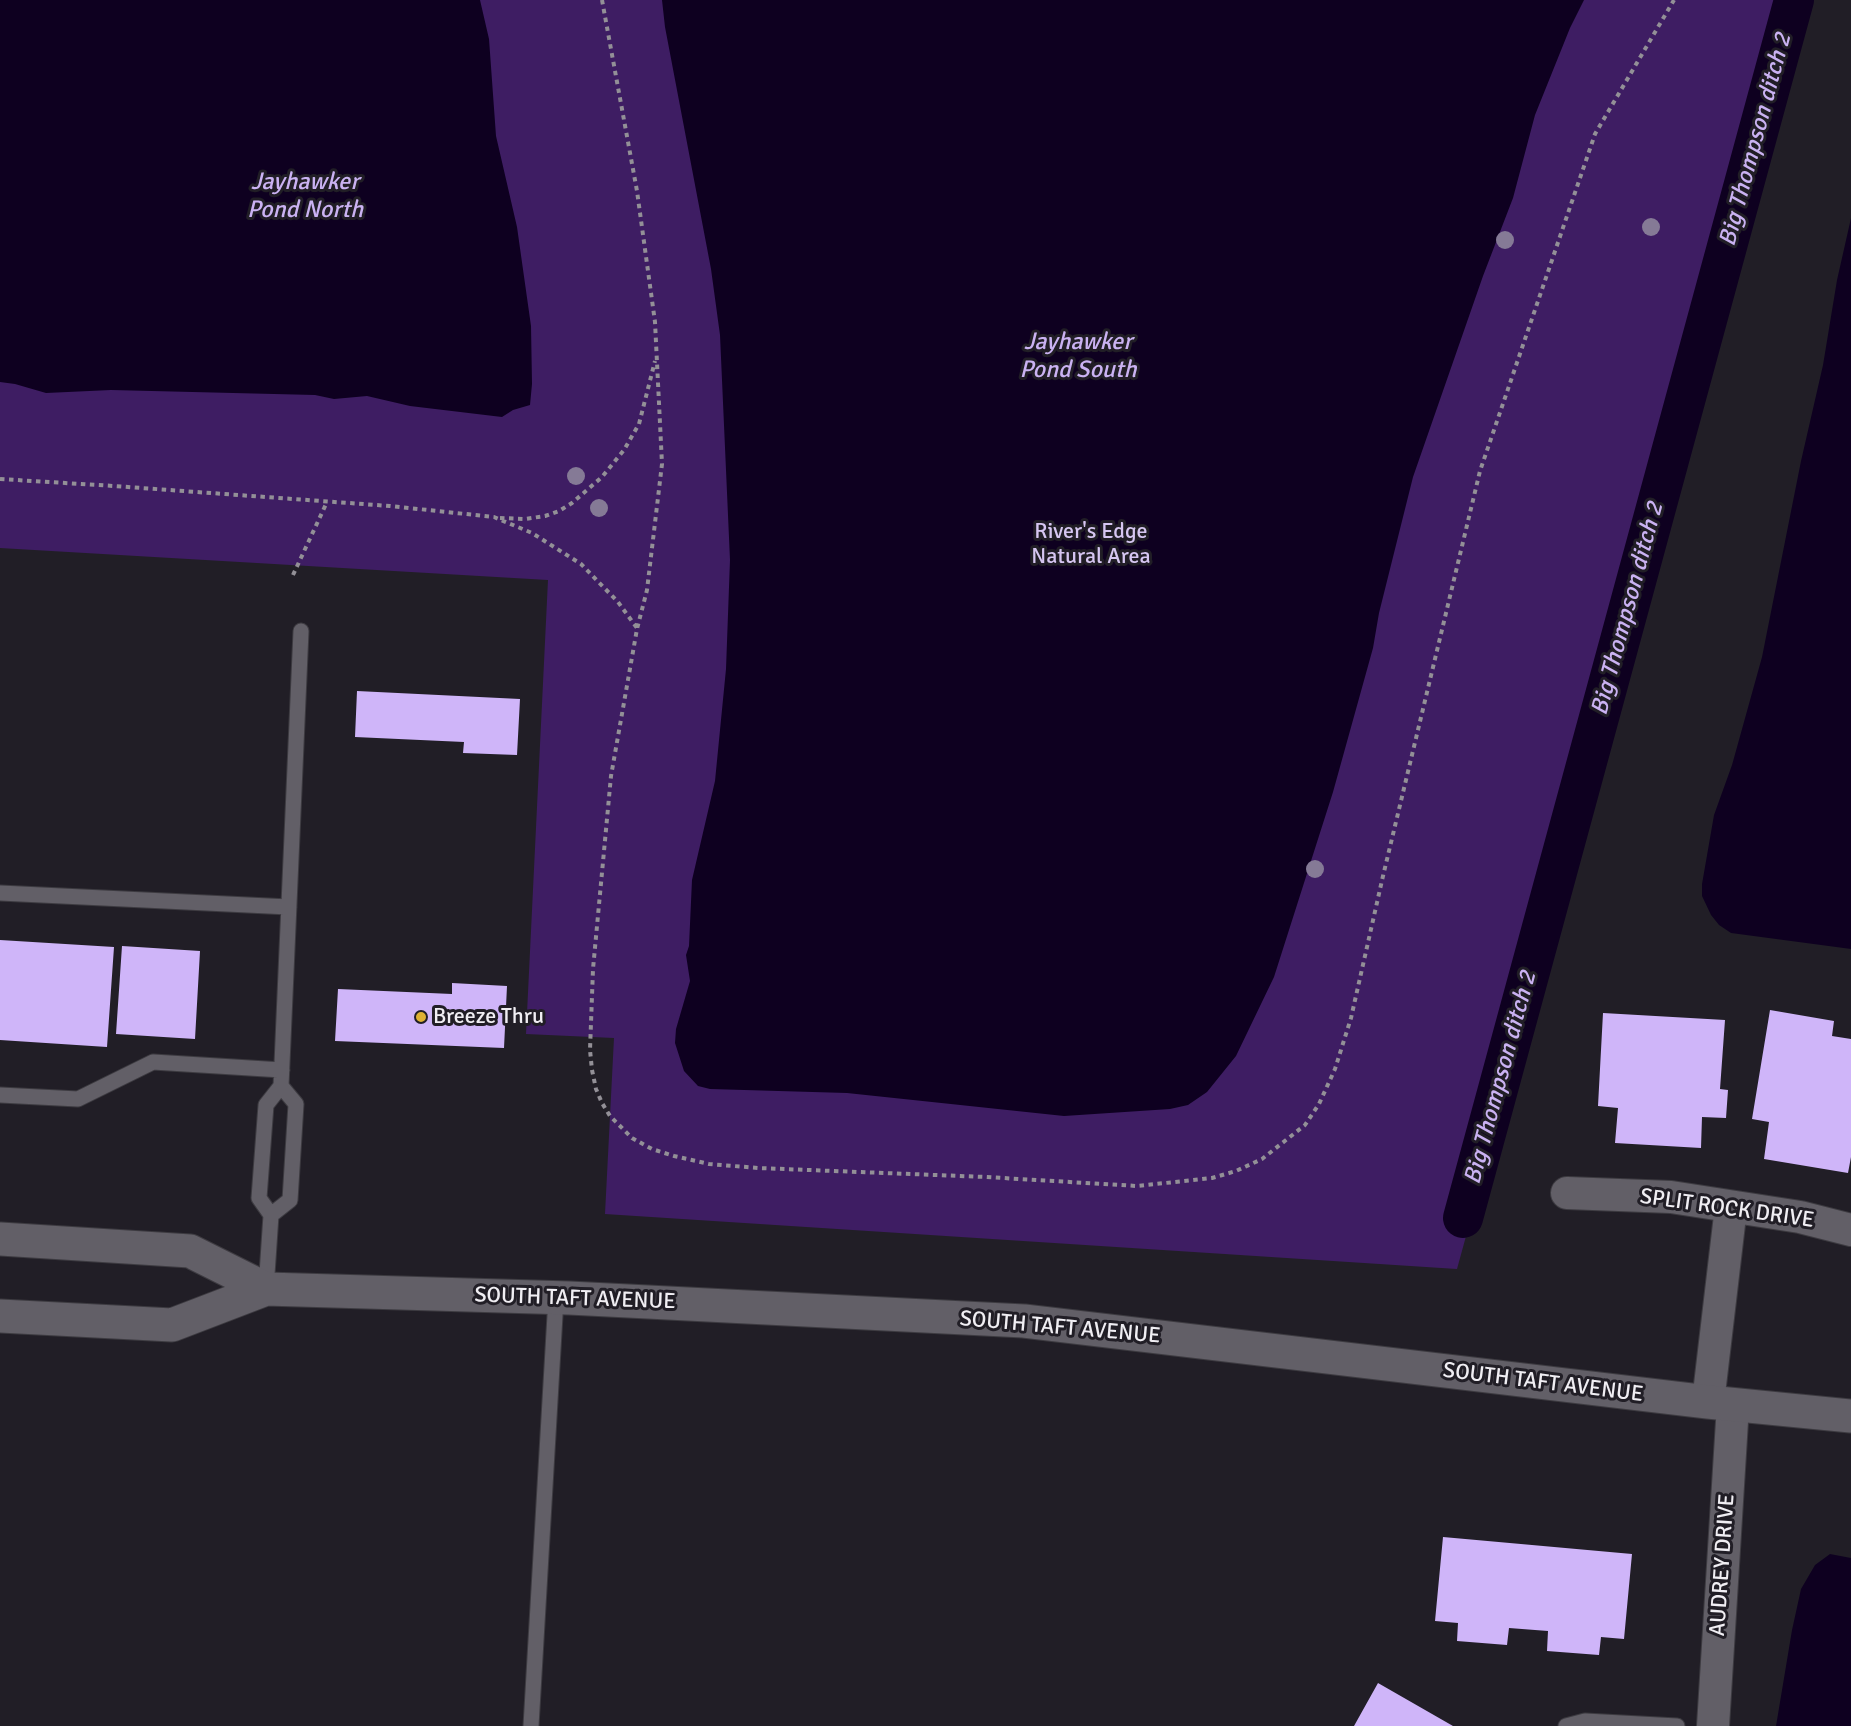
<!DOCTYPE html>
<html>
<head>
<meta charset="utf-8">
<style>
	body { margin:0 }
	canvas { display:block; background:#211e26 }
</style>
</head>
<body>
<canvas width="1851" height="1726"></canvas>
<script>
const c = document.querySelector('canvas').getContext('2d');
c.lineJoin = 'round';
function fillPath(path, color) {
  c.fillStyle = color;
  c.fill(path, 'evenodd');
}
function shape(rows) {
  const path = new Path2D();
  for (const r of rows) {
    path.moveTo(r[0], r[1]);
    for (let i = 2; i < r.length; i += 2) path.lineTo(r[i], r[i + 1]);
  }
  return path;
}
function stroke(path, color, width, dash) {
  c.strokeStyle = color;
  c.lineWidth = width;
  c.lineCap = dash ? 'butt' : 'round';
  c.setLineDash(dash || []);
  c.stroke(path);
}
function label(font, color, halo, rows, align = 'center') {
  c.font = font + ' Signika,sans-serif';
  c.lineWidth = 6;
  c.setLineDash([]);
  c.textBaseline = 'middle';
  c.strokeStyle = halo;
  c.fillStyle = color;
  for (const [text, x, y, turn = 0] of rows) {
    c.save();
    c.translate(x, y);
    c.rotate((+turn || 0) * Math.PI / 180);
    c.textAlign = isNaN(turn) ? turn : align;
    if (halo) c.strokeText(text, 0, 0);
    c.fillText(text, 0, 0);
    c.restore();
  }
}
fillPath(shape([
	[0,0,1805,0,1457,1269,605,1214,614,1038,526,1034,548,580,0,548]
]), '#3e1d63');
fillPath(shape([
	[0,0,480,0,489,39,496,136,517,227,531,326,532,384,530,405,513,410,502,417,410,406,367,396,334,399,315,395,111,390,46,393,15,384,0,382],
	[662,0,1584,0,1570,28,1535,115,1513,198,1483,276,1413,477,1379,613,1373,648,1333,792,1274,977,1236,1056,1207,1092,1188,1105,1170,1109,1064,1116,847,1093,710,1089,698,1086,684,1071,675,1043,676,1029,690,981,686,955,689,946,692,880,715,781,726,669,730,560,720,335,711,269,665,27],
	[1851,218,1851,949,1731,933,1719,925,1711,915,1702,896,1702,884,1714,815,1732,765,1762,657,1801,461,1823,365,1837,280],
	[1830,1554,1851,1558,1851,1726,1776,1726,1792,1630,1801,1589,1815,1565]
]), '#0e0020');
stroke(shape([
	[1463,1218,1794,0]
]), '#0e0020', 40);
fillPath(shape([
	[357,691,520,699,517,755,463,753,464,742,355,737],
	[0,940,114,947,107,1047,0,1040],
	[122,946,200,951,195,1039,116,1034],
	[452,983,507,986,504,1048,335,1041,338,989,452,994],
	[1770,1010,1834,1021,1832,1036,1851,1039,1851,1157,1848,1173,1764,1159,1769,1122,1752,1119],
	[1603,1013,1725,1020,1720,1089,1728,1090,1726,1118,1702,1117,1701,1148,1615,1143,1618,1108,1598,1106],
	[1443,1537,1632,1554,1624,1639,1601,1637,1599,1655,1547,1651,1548,1631,1509,1628,1507,1645,1457,1641,1458,1623,1435,1621],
	[1378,1683,1453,1726,1354,1726]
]), '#cfb5f9');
const service = shape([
	[0,893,289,907],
	[281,1086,301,631],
	[0,1095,78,1099,153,1062,282,1070],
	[266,1289,271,1215,259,1198,266,1105,281,1086,296,1104,290,1200,271,1215],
	[531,1726,556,1298],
	[1566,1726,1585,1721,1677,1726]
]);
const minor = shape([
	[1567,1193,1671,1197,1800,1217,1851,1230],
	[1708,1402,1731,1207],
	[1713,1726,1733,1405]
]);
const secondary = shape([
	[0,1239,190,1251,266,1289],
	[0,1316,172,1325,266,1289,569,1298,1024,1321,1708,1402,1851,1416]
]);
stroke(service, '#3d3b41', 17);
stroke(minor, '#3d3b41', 34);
stroke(secondary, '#3d3b41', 35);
stroke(shape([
	[602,0,637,191,655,322,662,464,647,590,637,629,611,776,593,969,590,1050,592,1070,596,1089,602,1103,610,1116,632,1138,652,1149,674,1156,709,1164,758,1168,986,1177,1137,1186,1212,1178,1236,1171,1262,1159,1305,1125,1319,1104,1335,1069,1351,1018,1383,876,1480,471,1595,134,1674,0],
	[0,479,114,486,390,506,494,517,532,533,581,564,618,602,637,628],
	[500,518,525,519,545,516,559,511,572,503,602,477,624,450,639,424,655,361],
	[293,575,327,502]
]), '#939097', 4, [4.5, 4.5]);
stroke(service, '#625f67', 15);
stroke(minor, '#625f67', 32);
stroke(secondary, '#625f67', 33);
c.fillStyle = '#857a96';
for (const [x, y] of [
	[1651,227],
	[1505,240],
	[576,476],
	[599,508],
	[1315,869]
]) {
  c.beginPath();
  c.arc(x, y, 9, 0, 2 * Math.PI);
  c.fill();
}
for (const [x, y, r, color] of [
	[421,1017,6,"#deb133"]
]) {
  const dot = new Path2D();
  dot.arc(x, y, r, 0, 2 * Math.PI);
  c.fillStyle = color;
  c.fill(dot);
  stroke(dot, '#211e26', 2);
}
label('22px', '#d6c6f1', '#211e26', [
	["River's Edge",1091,532],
	["Natural Area",1091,557]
]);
label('22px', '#f0eef3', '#211e26', [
	["Breeze Thru",433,1017]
], 'left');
label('22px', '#f0eef3', '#211e26', [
	["SPLIT ROCK DRIVE",1727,1209,8],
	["SOUTH TAFT AVENUE",575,1299,2],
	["SOUTH TAFT AVENUE",1060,1328,5],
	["SOUTH TAFT AVENUE",1543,1383,7],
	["AUDREY DRIVE",1723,1565,-86]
]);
label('italic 24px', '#cab2f2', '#211e26', [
	["Big Thompson ditch 2",1756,140,-75],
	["Jayhawker",305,183],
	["Pond North",305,211],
	["Jayhawker",1078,343],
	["Pond South",1078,371],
	["Big Thompson ditch 2",1628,609,-75],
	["Big Thompson ditch 2",1501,1078,-75]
]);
</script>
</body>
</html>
